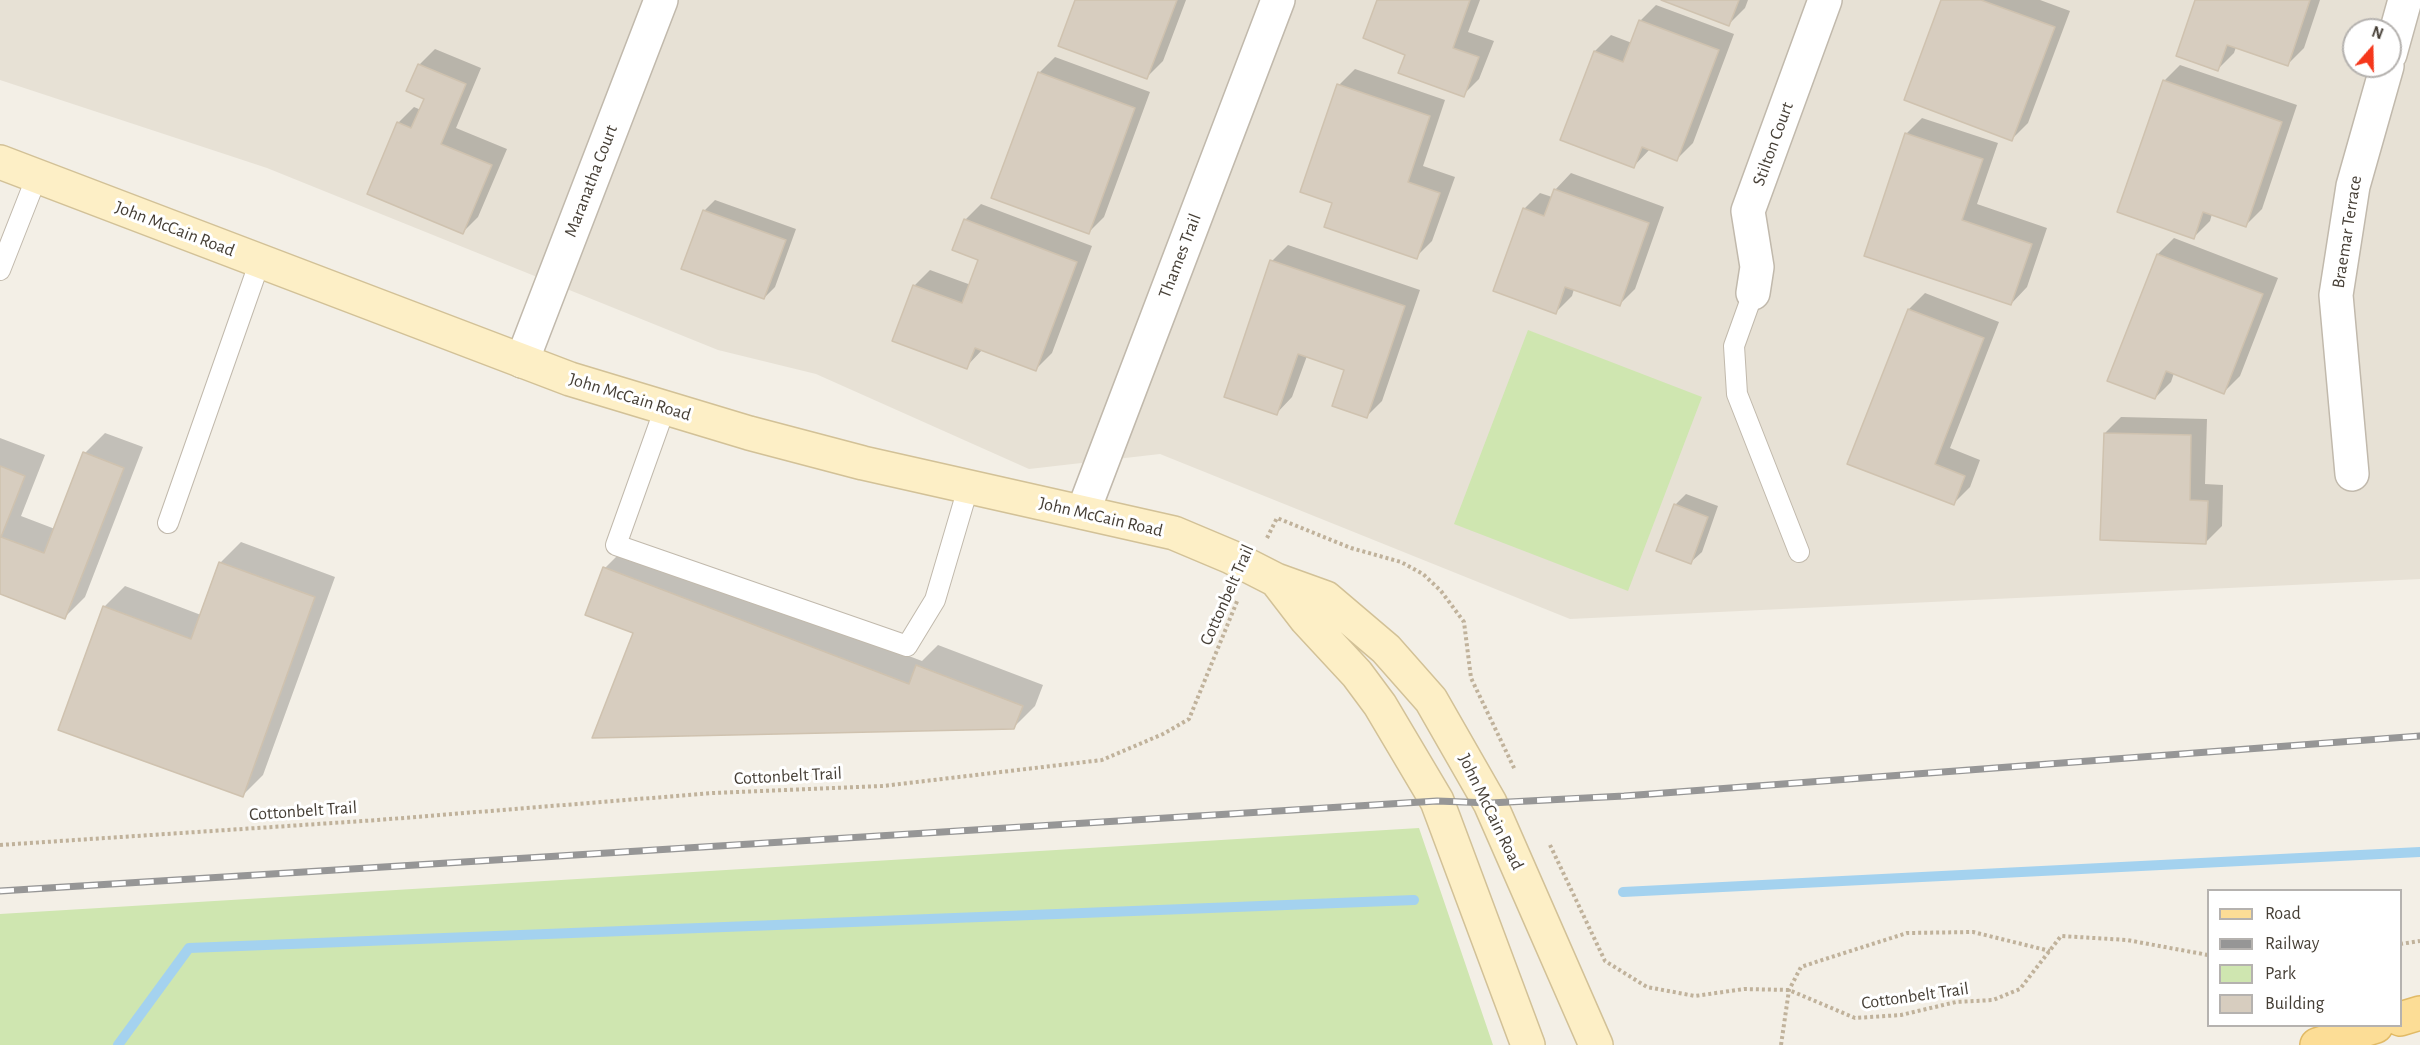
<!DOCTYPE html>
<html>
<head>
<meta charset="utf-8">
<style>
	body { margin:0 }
	#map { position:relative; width:2420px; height:1045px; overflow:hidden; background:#f3efe6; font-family:"Alegreya Sans",sans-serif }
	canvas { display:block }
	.legend { position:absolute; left:2207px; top:889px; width:195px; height:138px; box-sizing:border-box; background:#fff; border:2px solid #b5b2af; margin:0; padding:8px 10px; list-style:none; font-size:18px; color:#463f36 }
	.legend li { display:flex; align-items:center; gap:12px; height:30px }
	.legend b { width:30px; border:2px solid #b5b2af }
	.north { position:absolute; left:2342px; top:18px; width:60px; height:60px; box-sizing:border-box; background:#fff; border:2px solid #b5b2af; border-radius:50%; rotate:20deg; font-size:16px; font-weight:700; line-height:24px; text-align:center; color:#463f36 }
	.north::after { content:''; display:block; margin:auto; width:21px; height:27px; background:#f5371b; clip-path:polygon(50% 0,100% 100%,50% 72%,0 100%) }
</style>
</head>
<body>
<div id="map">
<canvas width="2420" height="1045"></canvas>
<ul class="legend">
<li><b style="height:8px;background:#fcdd96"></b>Road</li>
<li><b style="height:8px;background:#969696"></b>Railway</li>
<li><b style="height:16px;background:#cfe6b0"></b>Park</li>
<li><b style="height:16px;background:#d7cdbf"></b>Building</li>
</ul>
<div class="north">N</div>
</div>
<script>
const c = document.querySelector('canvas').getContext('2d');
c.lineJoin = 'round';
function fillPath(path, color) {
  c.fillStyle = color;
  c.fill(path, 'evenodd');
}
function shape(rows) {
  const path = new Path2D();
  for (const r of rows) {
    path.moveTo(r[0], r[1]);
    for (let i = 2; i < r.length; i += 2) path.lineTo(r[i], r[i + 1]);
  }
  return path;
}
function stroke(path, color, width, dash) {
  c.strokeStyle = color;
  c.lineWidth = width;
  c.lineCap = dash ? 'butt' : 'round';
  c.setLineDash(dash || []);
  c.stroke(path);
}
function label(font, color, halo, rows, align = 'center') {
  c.font = font + ' "Alegreya Sans",sans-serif';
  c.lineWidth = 6;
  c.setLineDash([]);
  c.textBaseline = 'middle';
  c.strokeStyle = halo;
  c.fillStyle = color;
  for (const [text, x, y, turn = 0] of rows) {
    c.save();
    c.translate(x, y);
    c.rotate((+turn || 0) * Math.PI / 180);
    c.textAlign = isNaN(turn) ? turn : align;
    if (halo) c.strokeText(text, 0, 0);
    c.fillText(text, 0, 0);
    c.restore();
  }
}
fillPath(shape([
	[0,0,2420,0,2420,579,1570,619,1160,454,1029,469,816,374,718,350,267,168,0,80],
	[2354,30,2390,30,2390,66,2354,66]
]), '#e7e1d5');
fillPath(shape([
	[1528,330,1702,397,1628,591,1454,524],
	[1419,828,1493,1045,0,1045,0,914]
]), '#cfe6b0');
fillPath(shape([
	[1077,0,1186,0,1163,61,1147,77],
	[1379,0,1480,0,1468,32,1494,41,1479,79,1463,95,1407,54],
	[1665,0,1748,0,1745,8,1729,24],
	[1943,0,2040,0,2070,11,2028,123,2012,139],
	[2196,0,2320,0,2304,48,2288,64,2236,47,2234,53,2218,69],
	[1656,5,1734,34,1693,143,1677,159,1650,149,1634,166,1595,51,1611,35,1632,43,1640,21],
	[435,49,481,68,456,128,507,149,478,217,462,233,398,123,414,107,421,110,426,98,419,65],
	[1055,57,1150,92,1104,217,1088,233,1039,73],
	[2180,65,2297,105,2262,209,2246,225,2212,214,2210,221,2194,237,2164,81],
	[1355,69,1445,100,1423,166,1455,177,1432,241,1416,257,1334,202,1339,85],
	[1922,118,1998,143,1977,204,2047,228,2027,287,2011,304,1906,134],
	[1571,173,1664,207,1635,289,1619,305,1574,289,1572,296,1556,312,1524,209,1540,193,1552,197,1555,190],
	[715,200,796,229,775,287,764,298,704,211],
	[981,204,1092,246,1052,353,1036,369,983,349,966,367,914,286,930,270,971,285,980,259,965,220],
	[2174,238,2278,278,2240,376,2224,392,2174,373,2171,382,2155,398,2158,254],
	[1288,245,1420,290,1382,401,1366,417,1346,369,1307,356,1292,397,1276,414,1272,261],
	[1925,293,1999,322,1950,448,1980,460,1970,487,1954,503,1849,463,1909,309],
	[2121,417,2207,419,2205,484,2223,485,2222,526,2206,542,2105,433],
	[105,433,143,447,85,597,65,617,0,592,0,438,45,455,21,516,55,529,85,453],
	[1686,494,1718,506,1702,552,1691,562,1675,505],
	[241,542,335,577,263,775,242,796,104,607,125,586,201,615,220,563],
	[625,548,922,661,938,645,1043,685,1035,706,1014,727,635,632,605,568]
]), '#0003');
stroke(shape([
	[1623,892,2420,852],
	[118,1045,189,948,1414,900]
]), '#a4d2ef', 10);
const building = shape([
	[1075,0,1177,0,1147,79,1058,46,1075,0],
	[1377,0,1470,0,1453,48,1479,57,1464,97,1398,73,1405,55,1363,38,1377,0],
	[1661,0,1739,0,1729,26,1661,0],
	[1941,0,1981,0,2055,27,2012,141,1904,100,1941,0],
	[2195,0,2310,0,2288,66,2227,45,2218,71,2176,56,2195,0],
	[1639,20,1719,50,1677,161,1642,147,1634,168,1560,140,1594,51,1623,62,1639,20],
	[418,64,466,84,441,144,492,165,463,234,367,194,397,122,411,128,424,99,406,91,418,64],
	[1038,72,1135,108,1089,234,991,198,1038,72],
	[2163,80,2282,122,2246,227,2203,212,2194,239,2117,212,2163,80],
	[1337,84,1430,116,1408,182,1440,193,1417,259,1324,227,1332,203,1300,192,1337,84],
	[1905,133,1983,159,1962,220,2032,244,2011,305,1864,256,1905,133],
	[1554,189,1649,223,1620,306,1565,287,1556,314,1493,291,1523,208,1544,216,1554,189],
	[703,210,786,240,764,299,681,269,703,210],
	[964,219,1077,262,1036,371,975,348,967,369,892,341,913,285,962,303,978,260,952,250,964,219],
	[2157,254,2263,294,2224,394,2166,371,2155,399,2107,381,2157,254],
	[1270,260,1405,306,1367,418,1332,406,1344,370,1298,354,1277,415,1224,397,1270,260],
	[1908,309,1984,338,1935,464,1965,476,1954,505,1847,464,1908,309],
	[2104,433,2191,435,2190,500,2208,501,2206,544,2100,540,2104,433],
	[83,452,124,468,65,619,0,594,0,466,25,476,1,537,44,553,83,452],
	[1674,504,1708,517,1691,564,1656,551,1674,504],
	[219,562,315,597,243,797,58,730,103,606,191,639,219,562],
	[603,567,909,684,916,665,1023,706,1014,729,592,738,633,633,585,615,603,567]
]);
fillPath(building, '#d7cdbf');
stroke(building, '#cfc2af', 1.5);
const lane = shape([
	[0,270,37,176],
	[1753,293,1734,346,1737,394,1799,552],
	[665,408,616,545,907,646,935,600,968,488],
	[168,523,260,261]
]);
const street = shape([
	[2390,54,2405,0],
	[1753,293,1757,267,1748,211,1825,0],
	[522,361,661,0],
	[2352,474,2336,295,2353,186,2387,66],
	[1083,512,1278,0]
]);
const secondary = shape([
	[0,162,570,379,749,433,863,463,1174,533,1231,557,1276,580,1326,598,1386,649,1431,700,1490,803,1596,1045],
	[1276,580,1306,619,1357,674,1380,705,1437,801,1528,1045]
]);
const primary = shape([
	[2400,1019,2420,1013],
	[2317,1045,2376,1026]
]);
stroke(lane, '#c1b9ac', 22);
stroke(street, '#c1b9ac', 36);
stroke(secondary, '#d2c197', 36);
stroke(primary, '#e1ba66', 36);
stroke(shape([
	[1267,538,1277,518,1351,548,1401,562,1423,574,1441,591,1464,622,1471,678,1515,770],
	[0,845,378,820,713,793,883,786,1102,760,1163,734,1189,719,1238,599],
	[1550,845,1605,961,1647,987,1695,996,1744,989,1789,990,1855,1018,1901,1015,1956,1002,1993,1000,2020,989,2061,936,2127,940,2208,955],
	[2400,944,2420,941],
	[1781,1045,1789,990,1801,967,1819,961,1907,933,1973,932,2050,951]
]), '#c0b29b', 4, [3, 3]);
stroke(lane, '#fff', 20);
stroke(street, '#fff', 33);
stroke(secondary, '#fdefc6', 33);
stroke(primary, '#fcdd96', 33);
const rail = shape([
	[0,891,1437,801,1490,803,1624,796,2420,736]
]);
stroke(rail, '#969696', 7);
stroke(rail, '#fff', 4.5, [14]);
label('18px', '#463f36', '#fff', [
	["Stilton Court",1773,144,-70],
	["Maranatha Court",591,181,-69],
	["John McCain Road",175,229,21],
	["Braemar Terrace",2347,232,-81],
	["Thames Trail",1180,256,-69],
	["John McCain Road",630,397,17],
	["John McCain Road",1101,517,13],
	["Cottonbelt Trail",1227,595,-66],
	["Cottonbelt Trail",788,776,-3],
	["Cottonbelt Trail",303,811,-4],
	["John McCain Road",1491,812,64],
	["Cottonbelt Trail",1915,996,-8]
]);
</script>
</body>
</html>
